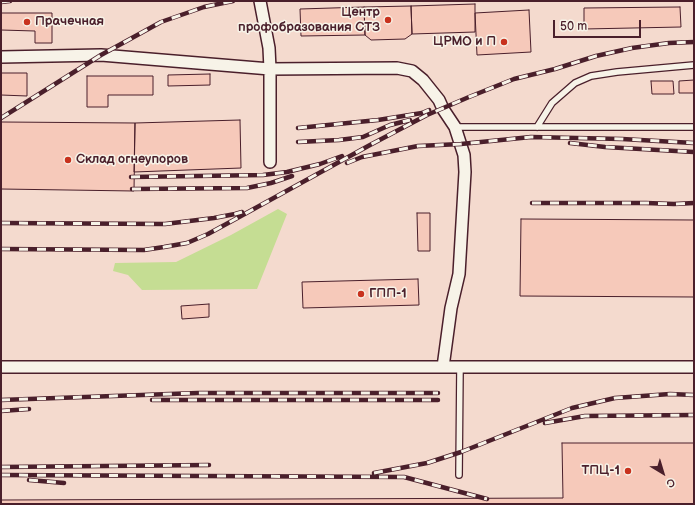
<!DOCTYPE html>
<html>
<head>
<meta charset="utf-8">
<style>
	body { margin:0 }
	#map { position:relative; width:695px; height:505px; overflow:hidden; background:#f8e7db; font-family:"Balsamiq Sans",sans-serif }
	canvas { display:block }
	.frame { position:absolute; inset:0; border:2px solid #4a1f2b; pointer-events:none }
	.north { position:absolute; left:643px; top:453px; width:40px; height:40px; -webkit-text-stroke:3px #f7f3e8; paint-order:stroke; rotate:142deg; font-size:11px; font-weight:700; line-height:16px; text-align:center; color:#4a1f2b }
	.north::after { content:''; display:block; margin:auto; width:14px; height:18px; background:#4a1f2b; clip-path:polygon(50% 0,100% 100%,50% 72%,0 100%) }
	.scale { position:absolute; left:553px; top:20px; width:88px; height:18px; box-sizing:border-box; border:2px solid #4a1f2b; border-top:0; padding-left:5px; font-size:12px; line-height:14px; white-space:nowrap; color:#4a1f2b; -webkit-text-stroke:3px #f7f3e8; paint-order:stroke }
</style>
</head>
<body>
<div id="map">
<canvas width="695" height="505"></canvas>
<div class="frame"></div>
<div class="north">С</div>
<div class="scale">50 m</div>
</div>
<script>
const c = document.querySelector('canvas').getContext('2d');
c.lineJoin = 'round';
function fillPath(path, color) {
  c.fillStyle = color;
  c.fill(path, 'evenodd');
}
function shape(rows) {
  const path = new Path2D();
  for (const r of rows) {
    path.moveTo(r[0], r[1]);
    for (let i = 2; i < r.length; i += 2) path.lineTo(r[i], r[i + 1]);
  }
  return path;
}
function stroke(path, color, width, dash) {
  c.strokeStyle = color;
  c.lineWidth = width;
  c.lineCap = dash ? 'butt' : 'round';
  c.setLineDash(dash || []);
  c.stroke(path);
}
function label(font, color, halo, rows, align = 'center') {
  c.font = font + ' "Balsamiq Sans",sans-serif';
  c.lineWidth = 3;
  c.setLineDash([]);
  c.textBaseline = 'middle';
  c.strokeStyle = halo;
  c.fillStyle = color;
  for (const [text, x, y, turn = 0] of rows) {
    c.save();
    c.translate(x, y);
    c.rotate((+turn || 0) * Math.PI / 180);
    c.textAlign = isNaN(turn) ? turn : align;
    if (halo) c.strokeText(text, 0, 0);
    c.fillText(text, 0, 0);
    c.restore();
  }
}
fillPath(shape([
	[1,1,694,1,694,504,1,504]
]), '#f4dace');
fillPath(shape([
	[278,209,287,214,257,289,142,290,128,275,113,271,115,263,176,262,231,235]
]), '#c5dd93');
const building = shape([
	[475,4,475,32,412,34,411,6,475,4],
	[411,6,412,34,405,39,371,40,365,35,364,7,411,6],
	[364,7,365,35,301,36,300,9,364,7],
	[680,7,681,27,584,29,584,8,680,7],
	[529,10,531,52,477,55,475,13,529,10],
	[1,13,52,13,52,43,35,43,35,31,1,30,1,13],
	[1,73,27,73,27,96,1,95,1,73],
	[210,74,210,85,168,86,168,75,210,74],
	[87,76,153,76,153,95,108,95,108,107,87,107,87,76],
	[694,80,694,93,679,93,679,81,694,80],
	[651,81,673,81,674,94,652,94,651,81],
	[240,120,241,168,134,172,135,123,240,120],
	[1,122,135,123,134,191,1,189,1,122],
	[417,213,430,213,430,251,418,251,417,213],
	[521,219,694,220,694,297,520,296,521,219],
	[418,279,419,305,303,308,302,282,418,279],
	[209,304,209,317,182,319,181,306,209,304],
	[562,443,694,443,694,504,1,504,1,500,563,498,562,443]
]);
fillPath(building, '#f6c9ba');
stroke(building, '#4a1f2b', 1);
const lane = shape([
	[455,127,694,127],
	[537,127,552,103,575,83,591,76,617,72,694,65],
	[459,475,460,367]
]);
const street = shape([
	[260,1,269,48,270,69,270,162],
	[1,57,101,55,270,69,397,68,412,71,423,80,439,100,443,109,455,127,464,155,465,172,459,274,451,308,443,367],
	[1,367,694,367]
]);
stroke(lane, '#4a1f2b', 8);
stroke(street, '#4a1f2b', 14);
stroke(lane, '#f7f3e8', 5.5);
stroke(street, '#f7f3e8', 11);
const rail = shape([
	[1,2,10,1],
	[1,118,101,55,161,22,204,7,233,1],
	[298,128,378,120,422,113,429,110],
	[298,142,339,140,363,137,390,125,410,120],
	[570,143,605,147,694,152],
	[347,163,362,157,418,146,461,144,531,137,622,139,694,143],
	[131,177,263,175,287,172,320,164,342,156],
	[132,189,247,188,271,183,292,176],
	[532,203,646,203,674,204,694,203],
	[1,223,165,224,214,218,235,214,242,212],
	[1,249,144,250,164,247,187,243,208,234,241,216,370,145,427,115,469,97,514,79,555,69,596,56,632,48,669,43,694,42],
	[1,400,198,393,438,393],
	[152,400,438,400],
	[1,411,29,409],
	[545,423,585,416,694,415],
	[1,467,209,465],
	[374,473,427,463,461,452,572,408,615,398,670,394,694,395],
	[1,475,404,477,487,499],
	[29,480,64,483]
]);
stroke(rail, '#4a1f2b', 4.5);
stroke(rail, '#f7f3e8', 3, [9]);
for (const [x, y, r, color] of [
	[388,20,4,"#c8321e"],
	[27,22,4,"#c8321e"],
	[504,42,4,"#c8321e"],
	[68,160,4,"#c8321e"],
	[361,294,4,"#c8321e"],
	[628,471,4,"#c8321e"]
]) {
  const dot = new Path2D();
  dot.arc(x, y, r, 0, 2 * Math.PI);
  c.fillStyle = color;
  c.fill(dot);
  stroke(dot, '#f7f3e8', 1.5);
}
label('bold 13px', '#4a1f2b', '#f7f3e8', [
	["Центр",380,13],
	["профобразования СТЗ",380,28],
	["Прачечная",35,22,"left"],
	["ЦРМО и П",496,42],
	["Склад огнеупоров",76,160,"left"],
	["ГПП-1",369,294,"left"],
	["ТПЦ-1",620,471]
], 'right');
</script>
</body>
</html>
